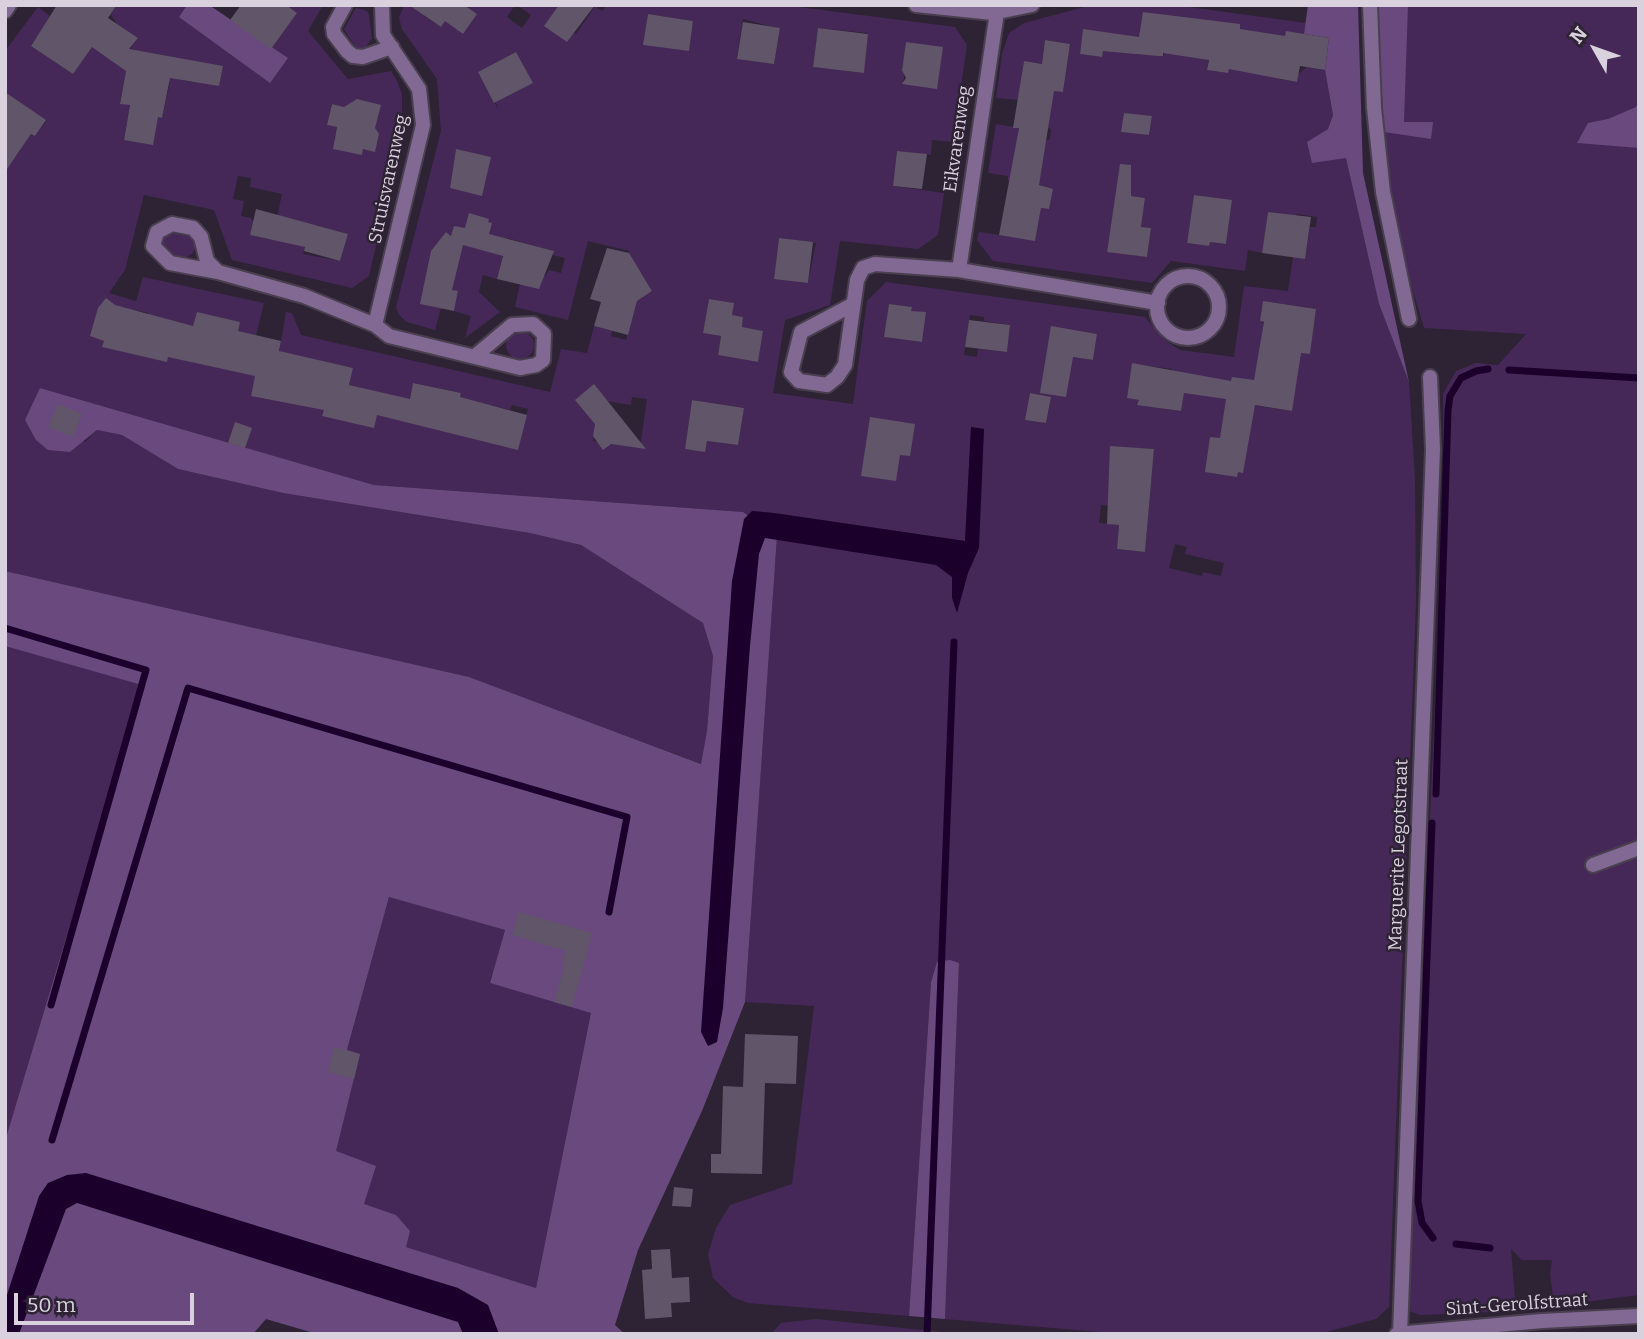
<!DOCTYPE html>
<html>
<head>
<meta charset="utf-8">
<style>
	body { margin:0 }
	#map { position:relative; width:1644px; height:1339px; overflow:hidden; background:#2d2334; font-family:Bitter,serif }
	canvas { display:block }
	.frame { position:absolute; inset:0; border:7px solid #d9d2de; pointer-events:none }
	.north { position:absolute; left:1560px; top:14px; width:70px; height:70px; -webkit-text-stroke:5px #2d2334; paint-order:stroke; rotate:310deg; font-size:19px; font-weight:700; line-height:28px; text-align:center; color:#d9d2de }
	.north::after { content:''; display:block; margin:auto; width:24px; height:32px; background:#d9d2de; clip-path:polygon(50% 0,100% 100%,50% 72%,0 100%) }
	.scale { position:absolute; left:14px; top:1293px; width:180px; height:32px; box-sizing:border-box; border:4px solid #d9d2de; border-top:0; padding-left:9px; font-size:21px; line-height:24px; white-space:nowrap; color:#d9d2de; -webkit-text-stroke:5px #2d2334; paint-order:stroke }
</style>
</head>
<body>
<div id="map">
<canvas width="1644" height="1339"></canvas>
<div class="frame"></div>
<div class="north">N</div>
<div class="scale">50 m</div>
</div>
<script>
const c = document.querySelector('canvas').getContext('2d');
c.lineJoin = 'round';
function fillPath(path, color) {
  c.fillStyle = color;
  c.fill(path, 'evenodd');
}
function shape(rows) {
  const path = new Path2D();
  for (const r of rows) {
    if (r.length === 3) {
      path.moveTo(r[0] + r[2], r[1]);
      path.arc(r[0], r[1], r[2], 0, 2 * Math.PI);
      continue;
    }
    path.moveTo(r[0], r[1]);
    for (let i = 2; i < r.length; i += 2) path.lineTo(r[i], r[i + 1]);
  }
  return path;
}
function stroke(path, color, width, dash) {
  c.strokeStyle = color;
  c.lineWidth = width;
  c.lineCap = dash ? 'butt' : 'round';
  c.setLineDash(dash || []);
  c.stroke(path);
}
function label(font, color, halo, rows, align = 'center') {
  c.font = font + ' Bitter,serif';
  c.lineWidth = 5;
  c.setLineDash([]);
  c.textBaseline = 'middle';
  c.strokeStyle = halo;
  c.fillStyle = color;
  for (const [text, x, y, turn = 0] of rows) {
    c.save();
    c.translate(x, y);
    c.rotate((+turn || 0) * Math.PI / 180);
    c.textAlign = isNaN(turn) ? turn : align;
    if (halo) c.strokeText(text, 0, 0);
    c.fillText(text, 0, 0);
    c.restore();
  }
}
fillPath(shape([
	[117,5,187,5,179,17,287,59,271,49,297,13,286,5,323,5,308,31,348,79,391,71,397,81,402,94,402,131,369,276,352,288,232,260,214,210,144,195,125,270,109,293,136,301,143,277,264,303,256,336,264,337,251,395,271,400,286,312,292,313,301,335,550,392,561,349,587,353,594,326,612,331,611,336,626,340,637,301,652,291,641,272,625,281,629,251,588,241,568,320,515,307,520,284,546,275,549,270,561,273,565,258,553,255,553,251,507,238,497,279,483,275,479,292,500,312,465,338,471,316,454,311,458,292,452,290,460,242,446,232,434,248,421,304,441,308,435,330,407,322,399,315,396,307,441,131,437,79,402,29,399,18,404,5,431,5,424,16,441,27,448,16,463,34,477,14,468,8,469,5,515,5,507,17,522,28,531,15,517,5,559,5,551,17,576,34,595,6,602,11,607,5,783,5,955,27,967,45,953,142,932,140,931,155,897,151,893,186,944,193,938,235,918,249,840,241,830,305,785,320,773,393,853,404,867,301,886,282,1145,317,1165,340,1180,350,1234,357,1244,286,1288,291,1293,257,1305,259,1310,227,1316,227,1317,217,1297,214,1295,218,1268,212,1262,253,1248,250,1245,271,1171,261,1152,283,993,261,977,240,979,232,1035,240,1041,208,1049,209,1051,198,1041,185,1008,181,1008,176,988,173,996,124,1019,128,1016,152,1050,139,1051,129,1048,128,1049,119,1015,115,1019,100,996,98,1002,54,1009,33,1024,23,1092,5,1174,5,1306,23,1304,34,1286,32,1279,79,1297,82,1298,74,1307,67,1325,70,1333,115,1328,129,1307,142,1311,153,1346,157,1379,304,1409,382,1415,479,1416,602,1389,1307,1376,1319,1318,1334,1125,1334,945,1319,959,964,937,962,931,982,909,1316,748,1303,733,1297,713,1278,708,1254,716,1228,730,1205,792,1184,814,1006,745,1002,777,536,974,557,984,429,971,428,965,541,774,513,753,511,744,519,743,512,374,485,40,388,85,442,97,430,122,435,178,469,283,493,530,533,581,545,703,623,713,656,707,731,702,764,469,677,5,571,5,152,15,158,31,134,35,136,46,121,5,93,5,51,38,7,50,16,31,46,73,74,93,45,118,65,138,38,117,24,111,15],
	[1144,12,1183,18,1163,56,1143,51,1143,55,1137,54],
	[648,14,693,21,689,51,644,45],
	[743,19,780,29,774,64,737,58],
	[1215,21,1240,25,1228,73,1207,70],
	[818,28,868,33,864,73,813,67],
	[1083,30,1105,33,1102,57,1080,54],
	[1045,40,1070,44,1063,92,1020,86,1024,61,1042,64],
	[906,42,942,48,903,84,905,70,902,69],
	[516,52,532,83,496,102,498,109,478,72],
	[128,60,223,66,219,85,194,78,193,82,181,80,164,73,170,82,162,118,153,116,152,144,124,139,130,105,120,103],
	[332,104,344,107,379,134,375,151,363,149,362,155,345,143,334,140,337,127,327,125],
	[1124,113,1152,117,1149,135,1122,132],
	[456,149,482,195,450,188],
	[238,176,251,178,250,187,282,194,272,240,250,235,253,222,251,218,241,216,244,201,233,199],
	[1116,194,1145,198,1141,227,1151,228,1147,257,1107,251],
	[1194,195,1232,201,1226,244,1210,242,1209,246,1187,243],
	[311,224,348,234,340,261,303,254],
	[779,238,816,243,808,283,774,278],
	[709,299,733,303,732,315,743,317,742,327,763,331,758,362,718,355,721,336,703,333],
	[1263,301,1316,309,1310,354,1260,321],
	[889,304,911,307,911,311,926,313,922,342,885,337],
	[134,310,148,313,156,359,103,347,109,320,133,313],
	[197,313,239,322,186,360],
	[970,315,984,317,984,321,1010,325,1007,352,978,349,977,357,964,355],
	[1051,327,1097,334,1093,360,1073,357],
	[335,364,353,368,349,385,382,393,323,416],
	[1132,364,1172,369,1170,381,1184,393,1181,411,1166,409,1167,404,1127,398],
	[1255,374,1292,411,1252,405,1222,428,1228,385,1254,380],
	[413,383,461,393,452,432,405,421],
	[1030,393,1051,397,1046,423,1026,420],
	[632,397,647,399,640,448,593,441,595,424,607,401,631,405],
	[692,400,744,408,738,445,707,441,705,451,685,449],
	[490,405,510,410,512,405,528,409,518,449],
	[1110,447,1154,449,1145,552,1117,549,1119,525,1099,523,1101,505,1120,507],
	[1175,544,1187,547,1185,554,1224,563,1221,576,1203,572,1202,576,1169,568],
	[1377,5,1639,5,1639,1295,1569,1304,1553,1296,1550,1274,1552,1260,1522,1260,1511,1249,1515,1300,1492,1312,1420,1315,1409,1311,1408,1302,1443,529,1443,394,1456,371,1476,363,1498,365,1526,334,1424,328,1399,244,1384,132],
	[356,8,367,11,369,15,372,38,365,48,356,48,344,29],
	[166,230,187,233,194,238,196,246,193,253,184,259,167,255,159,246,161,235],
	[520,345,14],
	[5,646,142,684,5,1141],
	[389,897,505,930,490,983,592,1013,536,1288,406,1247,364,1204,335,1152,360,1054,347,1051],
	[816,1319,961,1334,771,1334,781,1323]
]), '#462858');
fillPath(shape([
	[187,5,209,5,288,58,270,83,179,17],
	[1308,5,1358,5,1363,173,1409,382,1379,304,1346,158,1312,163,1307,142,1328,129,1333,115,1325,70,1329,38,1304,34],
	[1377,5,1408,5,1404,122,1433,122,1431,139,1384,132],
	[1639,100,1639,148,1577,143,1588,123,1608,119,1636,107],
	[40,388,374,485,743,512,777,536,745,1002,702,1111,638,1250,615,1325,625,1334,317,1334,266,1319,253,1334,5,1334,5,1141,142,685,5,646,5,571,469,677,701,764,707,731,713,656,703,623,581,545,530,533,283,493,178,469,122,435,97,430,70,452,48,450,36,440,25,420],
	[389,897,505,930,490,983,591,1013,536,1288,406,1247,410,1231,396,1215,364,1204,376,1166,336,1151,360,1054,347,1050],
	[950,960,959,963,945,1319,909,1316,931,982,937,962]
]), '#6a497f');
fillPath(shape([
	[971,427,984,429,979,548,968,573,957,613,952,598,952,577,936,565,765,538,759,554,750,646,723,1008,717,1042,708,1046,701,1032,732,581,744,519,752,511,774,513,965,541],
	[86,1173,458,1288,488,1305,499,1334,463,1334,458,1322,77,1203,66,1209,19,1334,5,1334,5,1301,39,1196,48,1183,67,1175]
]), '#1c002c');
stroke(shape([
	[1509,370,1639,378],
	[5,628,146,670,51,1005],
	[1436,794,1448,410,1450,396,1461,378,1476,371,1488,369],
	[1432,823,1418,1201,1422,1223,1433,1238],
	[52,1140,188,688,627,817,609,912],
	[1456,1244,1490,1248],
	[927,1334,954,642]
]), '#1c002c', 7);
fillPath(shape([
	[57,5,117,5,108,18,138,38,129,49,223,66,219,86,170,78,162,118,158,117,153,145,124,140,130,105,120,104,126,71,92,47,73,74,31,46],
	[241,5,286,5,297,13,271,49,230,20],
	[409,5,464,5,477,14,463,34,445,21,441,27],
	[559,5,595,5,567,42,544,26],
	[1143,12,1240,24,1240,29,1285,36,1286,31,1329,38,1325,70,1300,66,1297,82,1229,69,1228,73,1207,70,1209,60,1163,53,1163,56,1158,56,1103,51,1102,57,1080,54,1083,29,1139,37],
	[648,14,693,21,689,51,643,45],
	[743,22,780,28,774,64,737,59],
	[818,28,868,34,864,73,813,67],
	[1045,40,1070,44,1063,92,1054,91,1039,185,1053,189,1049,209,1041,208,1035,241,999,235,1019,128,1013,128,1024,61,1042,64],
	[906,42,943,47,937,89,902,84,906,78,902,70],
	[516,52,533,83,494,103,478,72],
	[5,92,46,120,35,136,31,134,5,172],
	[357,99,381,105,375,128,379,134,375,152,363,149,362,155,333,149,337,127,327,125,332,104,344,107],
	[1124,113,1152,116,1149,135,1121,132],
	[456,149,491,157,482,196,450,188],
	[897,151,927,154,922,189,893,186],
	[1120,164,1131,165,1131,196,1145,198,1141,227,1151,228,1147,257,1107,252],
	[1194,195,1232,200,1226,244,1210,242,1209,246,1187,243],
	[256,209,348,234,340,261,304,251,305,247,250,235],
	[1268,212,1311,217,1305,259,1262,253],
	[469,213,489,219,488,222,492,223,489,234,554,251,539,289,497,279,503,256,463,245,452,290,458,291,454,311,420,304,431,251,446,232,451,236,454,226,465,228],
	[779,238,813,242,808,283,774,279],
	[607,248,629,253,652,291,637,301,628,335,594,326,601,302,590,299],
	[106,298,115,305,193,326,197,312,240,322,238,331,281,341,279,351,353,368,349,385,410,399,413,383,461,393,460,397,527,415,518,450,377,415,374,428,322,416,324,410,251,396,255,376,168,357,167,362,102,347,104,341,90,336,98,308],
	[709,299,734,303,732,315,743,317,742,327,763,331,758,362,718,355,721,336,703,333],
	[1263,301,1316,309,1310,354,1301,353,1292,411,1255,405,1243,473,1238,472,1237,477,1205,472,1210,437,1220,438,1226,399,1184,393,1181,411,1137,405,1139,400,1127,398,1132,363,1231,381,1232,377,1254,380,1264,322,1260,321],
	[889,304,912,307,911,311,926,312,922,342,884,337],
	[969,320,1010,325,1007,352,965,347],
	[1051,326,1097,334,1093,360,1073,357,1066,397,1040,393],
	[594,384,646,449,611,444,603,450,593,436,595,424,575,400],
	[1030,393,1051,397,1046,423,1025,420],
	[692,400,744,408,738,445,707,441,705,452,685,449],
	[58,404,82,414,73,437,48,427],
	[870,417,915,424,910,456,900,455,896,481,861,476],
	[235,422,252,428,245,448,228,443],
	[1110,446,1154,449,1145,552,1117,549,1119,525,1107,524],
	[519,912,592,933,572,1007,554,1002,565,964,562,964,566,951,512,935],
	[745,1034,798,1036,796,1084,765,1083,762,1174,711,1173,711,1154,721,1154,723,1086,743,1087],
	[334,1047,360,1054,354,1079,328,1072],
	[674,1187,693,1189,691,1207,672,1206],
	[670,1249,672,1278,689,1277,690,1302,671,1303,672,1317,645,1319,642,1270,652,1269,651,1250]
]), '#615569');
const service = shape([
	[1593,865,1639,848]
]);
const minor = shape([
	[345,5,333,27,334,34,347,51,353,56,363,57,392,47],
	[916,5,993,13,1032,5],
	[1370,5,1374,108,1383,192,1409,319],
	[959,270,997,12],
	[218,272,207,261,201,237,193,228,172,224,157,232,153,246,170,263,218,272,304,296,375,325,389,336,520,368,536,365,543,360,544,334,533,324,512,325,475,356],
	[1188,307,31],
	[852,305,801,332,791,372,799,381,827,385,837,377,845,365,857,280,863,268,875,264,959,270,1158,303],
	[375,325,423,125,419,89,383,35,382,5],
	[1397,1334,1542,1321,1639,1316],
	[1400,1334,1433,449,1430,377]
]);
const tertiary = shape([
	[5,11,9,5]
]);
stroke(service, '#493f4f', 18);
stroke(minor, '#493f4f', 18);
stroke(tertiary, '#493f4f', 18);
stroke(service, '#826993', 14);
stroke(minor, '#826993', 14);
stroke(tertiary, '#826993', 14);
label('18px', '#d9d2de', '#2d2334', [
	["Eikvarenweg",958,139,-82],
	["Struisvarenweg",389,179,-78],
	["Marguerite Legotstraat",1399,855,-88],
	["Sint-Gerolfstraat",1517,1305,-4]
]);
</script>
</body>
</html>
